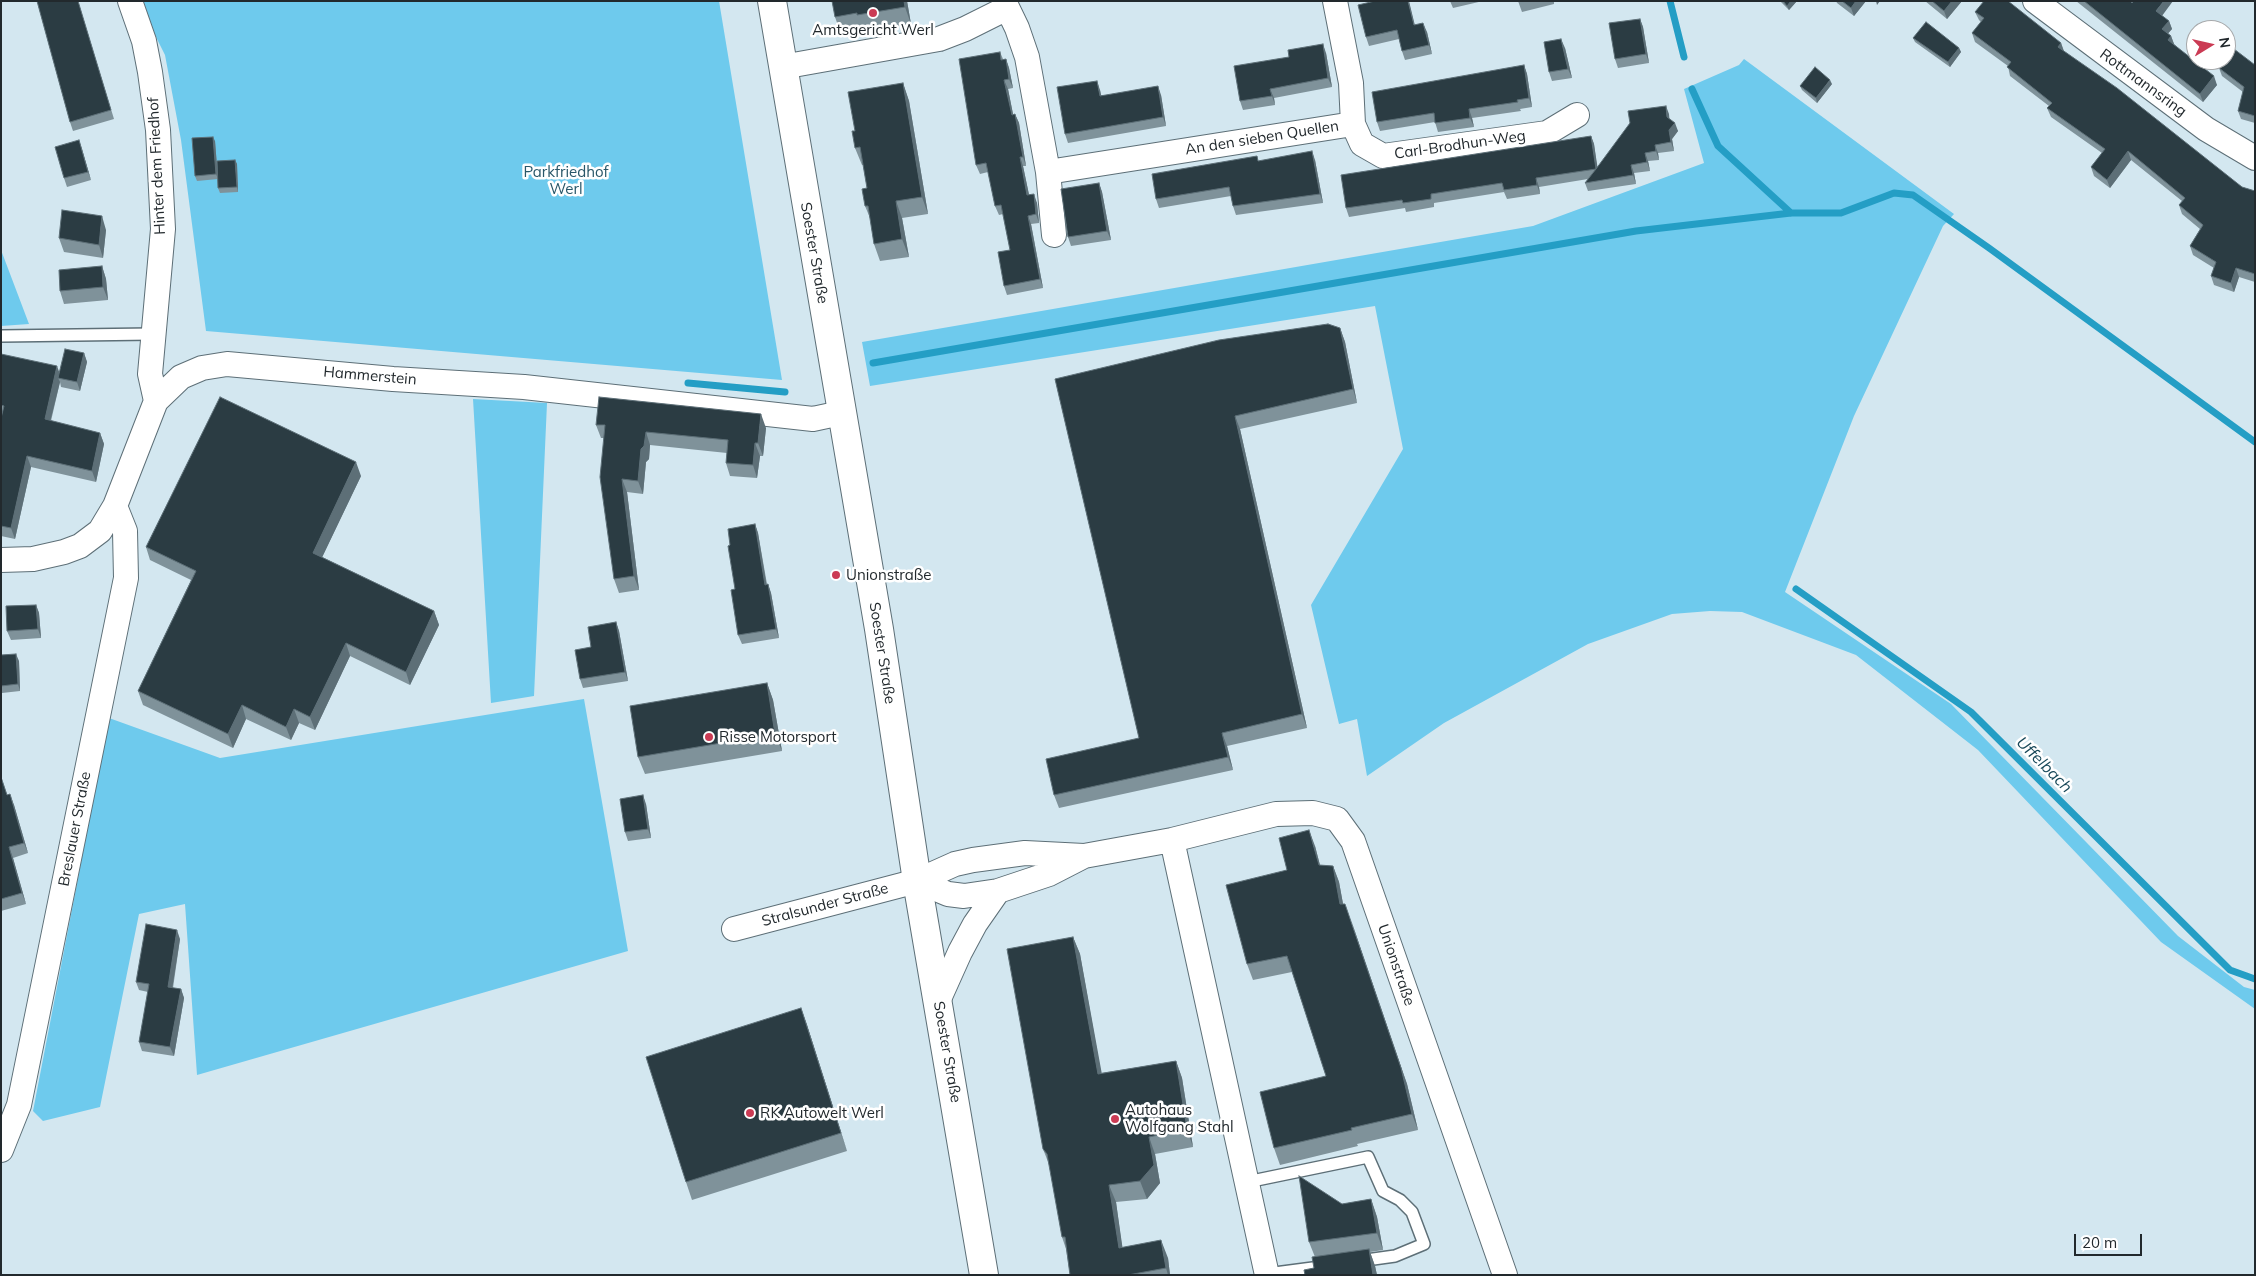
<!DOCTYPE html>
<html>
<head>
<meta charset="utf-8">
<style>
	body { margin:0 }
	#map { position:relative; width:2256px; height:1276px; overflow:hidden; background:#d3e7f0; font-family:Mulish,sans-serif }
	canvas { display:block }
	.frame { position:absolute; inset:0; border:2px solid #22292d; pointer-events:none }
	.north { position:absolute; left:2186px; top:20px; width:50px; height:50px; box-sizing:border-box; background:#fff; border:1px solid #a7a9ab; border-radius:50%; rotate:81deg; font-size:14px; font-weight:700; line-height:20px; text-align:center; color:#22292d }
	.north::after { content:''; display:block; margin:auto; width:18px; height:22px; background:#cb3b54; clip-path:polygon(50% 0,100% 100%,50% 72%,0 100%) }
	.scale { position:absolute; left:2074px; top:1234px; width:68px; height:22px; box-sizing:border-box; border:2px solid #22292d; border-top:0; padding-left:6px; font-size:15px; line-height:18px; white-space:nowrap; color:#22292d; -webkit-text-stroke:4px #fff; paint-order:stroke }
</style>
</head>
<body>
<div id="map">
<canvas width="2256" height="1276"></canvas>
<div class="frame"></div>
<div class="north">N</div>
<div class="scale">20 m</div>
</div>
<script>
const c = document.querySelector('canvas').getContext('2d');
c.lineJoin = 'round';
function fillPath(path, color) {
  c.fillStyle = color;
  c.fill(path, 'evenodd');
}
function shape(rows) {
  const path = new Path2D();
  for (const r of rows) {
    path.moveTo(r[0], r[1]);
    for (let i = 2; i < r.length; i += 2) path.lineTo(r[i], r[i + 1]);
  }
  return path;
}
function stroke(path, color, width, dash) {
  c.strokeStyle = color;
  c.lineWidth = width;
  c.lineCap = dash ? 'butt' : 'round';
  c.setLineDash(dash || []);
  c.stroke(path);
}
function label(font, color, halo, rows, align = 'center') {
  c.font = font + ' Mulish,sans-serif';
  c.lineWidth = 5;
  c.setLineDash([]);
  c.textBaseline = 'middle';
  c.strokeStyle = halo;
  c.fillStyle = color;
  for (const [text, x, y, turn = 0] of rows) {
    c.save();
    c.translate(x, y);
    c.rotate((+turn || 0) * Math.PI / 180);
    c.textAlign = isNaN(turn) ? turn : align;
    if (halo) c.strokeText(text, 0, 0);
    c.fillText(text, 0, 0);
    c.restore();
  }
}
fillPath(shape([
	[138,1,719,1,782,380,206,331,181,140,165,55],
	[1744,59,1954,214,1943,226,1854,416,1785,592,1951,704,2178,936,2244,987,2255,990,2255,1009,2161,942,1978,750,1856,655,1742,612,1710,611,1672,614,1588,644,1444,723,1367,776,1357,719,1339,724,1311,605,1403,449,1375,306,870,386,862,342,1533,226,1704,163,1684,89,1739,65],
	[1,250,29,324,1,326],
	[473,399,547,403,534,696,491,703],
	[584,699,628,951,197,1075,185,904,139,914,100,1107,43,1121,33,1111,109,718,220,758]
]), '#6ecaed');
stroke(shape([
	[1670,1,1684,57],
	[1692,89,1718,146,1791,213],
	[873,363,1636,231,1791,213,1841,213,1894,193,1913,195,1989,248,2255,442],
	[688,383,785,392],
	[1796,589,1971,712,2230,970,2255,979]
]), '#249ec5', 7);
const service = shape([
	[1,336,152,334],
	[1247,1182,1368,1157,1383,1191,1400,1200,1412,1212,1424,1244,1395,1256,1359,1261],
	[1267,1274,1328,1266]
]);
const minor = shape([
	[130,1,144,41,150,72,158,130,163,229,150,374,156,401],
	[1004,1,1017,28,1027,57,1048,172,1054,235],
	[1335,1,1351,83,1353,124,1362,144,1383,156,1547,133,1577,115],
	[2035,1,2206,129,2255,158],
	[782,67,939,39,965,29,1007,8],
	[1048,172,1353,124],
	[1,560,33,559,64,552,80,546,100,531,115,506,156,401,181,377,202,368,227,364,393,379,524,387,813,419,841,413],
	[1172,840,1267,1275],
	[917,881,948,894,964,896,998,891],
	[734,929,917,881,955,864,973,860,1025,853,1084,856,1172,840,1276,814,1313,813,1337,819,1353,841,1505,1275],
	[938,1001,960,952,975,924,998,891,1049,874,1084,856],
	[1,1150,19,1105,126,578,125,531,115,506]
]);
const secondary = shape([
	[772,1,879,629,917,881,984,1275]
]);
stroke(service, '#5d6f77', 14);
stroke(minor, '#5d6f77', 26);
stroke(secondary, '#5d6f77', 30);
stroke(service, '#fff', 11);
stroke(minor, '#fff', 24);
stroke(secondary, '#fff', 28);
fillPath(shape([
	[37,1,78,1,114,119,73,131,70,122],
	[832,1,907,1,911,24,864,33,863,30,841,34,835,17],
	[1450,1,1483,1,1453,8],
	[1518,1,1554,1,1554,4,1522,12],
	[1780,1,1797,1,1789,10],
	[1836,1,1866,1,1854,16,1837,3],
	[1925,1,1962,1,1947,19],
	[2076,1,2130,1,2132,3,2162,16,2169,21,2172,29,2168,33,2171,36,2174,44,2217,85,2203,102],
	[1975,12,2061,43,2064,51,2242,187,2255,191,2255,282,2239,277,2234,292,2214,285,2211,276,2214,268,2193,255,2190,246,2200,229,2182,214,2179,205,2182,201,2131,160,2110,188,2094,176,2091,167,2102,153,2051,117,2047,108,2049,106,2010,76,2008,66,1975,42,1972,33,1981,22,1979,20],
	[1640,19,1643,27,1649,63,1618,68,1615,59],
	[1415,25,1427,32,1432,54,1405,60,1402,51,1399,39,1369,46,1366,37],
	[1913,38,1959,48,1961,52,1950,67,1915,42],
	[1565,48,1572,78,1552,81,1549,72],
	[1000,52,1003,59,1006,59,1009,68,1013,88,1008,89,1013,114,1015,114,1019,123,1026,166,1023,166,1029,195,1037,203,1039,223,1031,224,1043,288,1007,295,1004,286,1010,250,1003,214,999,215,995,206,988,172,980,174,976,165],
	[1326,53,1332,87,1274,98,1275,105,1243,110,1240,101],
	[1524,65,1527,74,1532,107,1520,109,1521,111,1472,118,1474,127,1438,132,1435,122,1380,131,1377,122],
	[2255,65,2255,123,2241,119,2238,111,2243,92,2222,76,2219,68],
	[903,83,909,101,928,214,902,218,909,257,880,261,874,244,870,218,865,206,867,188,863,165,862,165,855,148,855,131],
	[1832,84,1817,103,1802,90,1800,86],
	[1100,90,1101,95,1161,95,1166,126,1068,143,1065,134],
	[1669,114,1669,119,1678,131,1672,139,1674,151,1658,153,1659,160,1648,161,1650,171,1634,173,1636,184,1588,191,1585,183,1588,179,1539,187,1540,194,1507,199,1504,192,1434,203,1434,207,1406,212,1405,208,1349,217,1346,208,1591,136,1594,144,1597,167],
	[79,140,91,180,67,187,64,178],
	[215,141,218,179,197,181,195,176],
	[1257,156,1258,161,1315,160,1323,203,1236,215,1233,206,1231,196,1159,208,1156,199],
	[235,160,237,164,238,192,220,193,218,188],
	[1099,183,1102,192,1111,240,1071,246,1068,237],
	[106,230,103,258,64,252,59,238],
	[102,266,106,279,108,300,64,304,60,291],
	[1340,328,1345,342,1357,403,1240,429,1307,728,1227,746,1233,770,1059,808,1054,795,1139,738,1055,379],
	[84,353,87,362,80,391,61,387,60,382,51,421,100,433,104,444,96,482,31,467,15,539,1,536,1,354,59,373],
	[596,425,766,428,763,456,760,456,757,478,730,476,726,463,727,453,650,445,649,459,646,462,643,494,627,492,639,590,619,593,614,579,604,438,601,438],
	[361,476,322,557,434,611,439,625,410,685,350,656,315,730,299,723,291,740,246,719,233,748,143,705,138,691,191,580,150,560,146,547],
	[755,524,758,533,767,584,768,584,771,593,779,638,742,644,738,635,735,589,730,545],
	[36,605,39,613,41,638,11,640,7,631],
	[616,622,619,631,628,681,583,688,580,679],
	[1,655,19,661,20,691,2,693,2,694,1,694],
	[767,683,773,700,782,751,645,774,638,757],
	[1,777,7,795,14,805,28,853,13,858,26,904,1,911],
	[646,804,651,838,628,841,625,832],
	[1315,846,1320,865,1333,866,1339,882,1343,904,1407,1084,1418,1130,1357,1144,1358,1146,1280,1165,1274,1148,1326,1076,1292,972,1253,980,1247,964,1287,870],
	[1073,937,1080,954,1101,1073,1176,1061,1182,1078,1193,1147,1155,1154,1160,1183,1147,1199,1116,1202,1122,1247,1168,1258,1170,1275,1070,1275,1066,1249,1062,1237,1050,1167,1043,1149],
	[180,939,173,988,181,989,184,998,174,1056,142,1051,139,1042,148,992,139,990,136,982],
	[801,1008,807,1025,847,1151,692,1200,686,1182],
	[1371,1199,1377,1217,1383,1250,1370,1252,1375,1266,1377,1275,1305,1275,1314,1268,1315,1257,1309,1242,1342,1204]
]), '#7f929a');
fillPath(shape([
	[904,1,907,1,911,24,905,7],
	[1408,1,1409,1,1417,34,1414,25],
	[1791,1,1797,1,1789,10,1787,6],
	[1856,1,1866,1,1854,16,1851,8],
	[1876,1,1880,1,1877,5],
	[1952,1,1962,1,1947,19,1944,11],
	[2164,1,2173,1,2159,20,2156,11],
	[1640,19,1643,27,1649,63,1646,54],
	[2169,21,2172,29,2165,37,2162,29],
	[1423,23,1427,32,1432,54,1429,45],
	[2171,36,2174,44,2171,48,2168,40],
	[1561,39,1565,48,1572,78,1568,69],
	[2061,43,2064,52,2058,47],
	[1323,44,1326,53,1332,87,1328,78],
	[1959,48,1961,52,1950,67,1948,62],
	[1006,59,1009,68,1013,88,1009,79],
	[1524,65,1527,74,1532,107,1529,98],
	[2214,76,2217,85,2203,102,2200,94],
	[1004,80,1008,89,1015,124,1012,115],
	[1830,80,1832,84,1817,103,1816,98],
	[1097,81,1100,90,1103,105,1100,96],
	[903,83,909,101,928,214,922,197],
	[1158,86,1161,95,1166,126,1163,117],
	[1270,89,1274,98,1275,105,1272,96],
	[1666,106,1669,114,1670,126,1667,117],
	[1469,109,1472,118,1474,127,1470,118],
	[1015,114,1019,123,1026,166,1023,157],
	[1675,123,1678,131,1672,139,1674,151,1671,142,1669,130],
	[1591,136,1594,144,1599,177,1596,169],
	[213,137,215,141,218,179,216,174],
	[79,140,82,149,91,180,88,172],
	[1655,145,1658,153,1659,160,1656,151],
	[1312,151,1315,160,1323,203,1320,194],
	[2128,151,2131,160,2110,188,2107,180],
	[1645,153,1648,161,1650,171,1647,162],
	[1020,157,1023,166,1031,204,1027,195],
	[235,160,237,164,238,192,237,187],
	[1631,165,1634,173,1636,184,1633,175],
	[1536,178,1539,187,1540,194,1537,185],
	[1099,183,1102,192,1111,240,1107,231],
	[1034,194,1037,203,1039,223,1036,214],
	[896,201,902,218,909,257,902,239],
	[102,216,106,230,103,258,99,245],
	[1028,216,1031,224,1043,288,1040,279],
	[102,266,106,279,108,300,103,287],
	[2236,268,2239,277,2234,292,2231,283],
	[1340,328,1345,342,1357,403,1353,389],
	[84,353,87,362,80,391,77,382],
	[57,366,61,377,58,378,60,382,48,430,45,419],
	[761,414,766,428,763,456,758,443],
	[1235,416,1240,429,1307,728,1302,714],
	[646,432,650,445,649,459,646,462,643,494,638,481,641,449],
	[100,433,104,444,96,482,92,471],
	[755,443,760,456,757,478,753,465],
	[27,456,31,467,15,539,11,528],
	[356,462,361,476,318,566,313,553],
	[622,479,627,492,639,590,634,576],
	[755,524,758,533,768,594,765,585],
	[768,584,771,593,779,638,776,629],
	[36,605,39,613,41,638,38,629],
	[434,611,439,625,410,685,406,672],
	[616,622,619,631,628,681,625,672],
	[346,643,350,656,315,730,310,717],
	[16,654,19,661,20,691,18,684],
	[767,683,773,700,782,751,775,734],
	[242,705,246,719,233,748,228,734],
	[294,709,299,723,291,740,286,727],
	[1222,733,1227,746,1233,770,1228,757],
	[10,794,14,805,28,853,24,843],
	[643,795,646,804,651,838,648,829],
	[1309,830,1315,846,1324,881,1319,865],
	[9,847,13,858,26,904,22,893],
	[1333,866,1339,882,1346,920,1340,904],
	[1351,920,1407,1084,1418,1130,1412,1114],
	[177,930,180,939,171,996,168,987],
	[1073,937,1080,954,1105,1091,1098,1074],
	[181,989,184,998,174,1056,170,1047],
	[801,1008,807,1025,847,1151,841,1133],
	[1176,1061,1182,1078,1193,1147,1187,1129],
	[1149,1137,1155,1154,1160,1183,1147,1199,1140,1181],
	[1109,1185,1116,1202,1125,1265,1119,1248],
	[1371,1199,1377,1217,1383,1250,1377,1233],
	[1161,1240,1168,1258,1170,1275,1168,1275,1166,1268],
	[1369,1249,1375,1266,1377,1275,1373,1275]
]), '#5d6f77');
const building = shape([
	[37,1,78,1,111,110,70,122,37,1],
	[832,1,904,1,905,7,857,15,857,13,835,17,832,1],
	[1375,1,1408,1,1414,25,1423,23,1429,45,1402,51,1397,30,1366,37,1358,5,1375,1],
	[1783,1,1791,1,1787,6,1783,1],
	[1842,1,1856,1,1851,8,1842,1],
	[1932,1,1952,1,1944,11,1932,1],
	[1984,1,2008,1,2061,43,2058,47,2117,88,2242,187,2255,191,2255,274,2236,268,2231,283,2211,276,2216,262,2190,246,2203,225,2179,205,2185,198,2128,151,2107,180,2091,167,2105,149,2047,108,2052,103,2007,67,2011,62,1972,33,1984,18,1975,12,1984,1],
	[2084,1,2130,1,2132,3,2134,1,2164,1,2156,11,2169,21,2162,29,2171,36,2168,40,2214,76,2200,94,2084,1],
	[1640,19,1646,54,1615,59,1609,23,1640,19],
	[1926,22,1959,48,1948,62,1913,38,1926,22],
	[1561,39,1568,69,1549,72,1544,42,1561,39],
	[1323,44,1328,78,1270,89,1272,96,1240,101,1234,66,1289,57,1288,50,1323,44],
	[2234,49,2255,65,2255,116,2238,111,2244,87,2219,68,2234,49],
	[1000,52,1001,60,1006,59,1009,79,1004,80,1012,115,1015,114,1023,157,1020,157,1027,195,1034,194,1036,214,1028,216,1040,279,1004,286,998,252,1010,250,1001,205,995,206,986,163,976,165,959,59,1000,52],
	[1524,65,1529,98,1517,100,1518,102,1469,109,1470,118,1435,123,1434,113,1377,122,1372,92,1524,65],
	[1815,67,1830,80,1816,98,1800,86,1815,67],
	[1097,81,1100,96,1158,86,1163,117,1065,134,1057,87,1097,81],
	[903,83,922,197,896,201,902,239,874,244,868,206,865,206,862,189,867,188,860,147,855,148,852,131,855,131,848,92,903,83],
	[1666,106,1667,117,1675,123,1669,130,1671,142,1655,145,1656,151,1645,153,1647,162,1631,165,1633,175,1585,183,1596,169,1536,178,1537,185,1504,190,1502,183,1431,194,1431,199,1403,203,1402,200,1346,208,1341,175,1591,136,1596,169,1630,123,1628,111,1666,106],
	[213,137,216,174,195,176,192,138,213,137],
	[79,140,88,172,64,178,55,147,79,140],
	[1312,151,1320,194,1233,206,1229,187,1156,199,1152,174,1257,156,1258,161,1312,151],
	[235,160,237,187,218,188,217,161,235,160],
	[1099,183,1107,231,1068,237,1061,189,1099,183],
	[62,210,102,216,99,245,59,238,62,210],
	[102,266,103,287,60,291,59,270,102,266],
	[1328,324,1340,328,1353,389,1235,416,1302,714,1222,733,1228,757,1054,795,1046,759,1139,738,1055,379,1219,340,1328,324],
	[65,349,84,353,77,382,58,378,65,349],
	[1,354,57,366,45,419,100,433,92,471,27,456,11,528,1,526,1,418,4,406,1,405,1,354],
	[220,397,356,462,313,553,434,611,406,672,346,643,310,717,294,709,286,727,242,705,228,734,138,691,196,571,146,547,220,397],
	[599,397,761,414,758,443,755,443,753,465,726,463,728,440,646,432,644,446,641,449,638,481,622,479,634,576,614,579,600,477,605,425,596,425,599,397],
	[755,524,765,585,768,584,776,629,738,635,731,590,735,589,728,546,730,545,728,529,755,524],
	[36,605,38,629,7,631,6,606,36,605],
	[616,622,625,672,580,679,575,650,591,647,588,627,616,622],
	[16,654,18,684,1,686,1,655,16,654],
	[767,683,775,734,638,757,630,706,767,683],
	[1,777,7,795,10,794,24,843,9,847,22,893,1,899,1,777],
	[643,795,648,829,625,832,620,799,643,795],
	[1309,830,1319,865,1333,866,1340,904,1345,904,1401,1068,1412,1114,1351,1128,1352,1130,1274,1148,1260,1092,1326,1076,1287,956,1247,964,1226,885,1287,870,1279,838,1309,830],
	[146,924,177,930,168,987,181,989,170,1047,139,1042,149,984,136,982,146,924],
	[1073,937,1098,1074,1176,1061,1187,1129,1149,1137,1154,1165,1140,1181,1109,1185,1119,1248,1161,1240,1166,1268,1128,1275,1070,1275,1065,1237,1062,1237,1047,1154,1043,1149,1007,949,1073,937],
	[801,1008,841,1133,686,1182,646,1057,801,1008],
	[1299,1176,1342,1204,1371,1199,1377,1233,1309,1242,1299,1176],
	[1369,1249,1373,1275,1305,1275,1304,1270,1314,1268,1312,1257,1369,1249]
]);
fillPath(building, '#2b3c43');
stroke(building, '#5d6f77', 1);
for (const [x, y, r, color] of [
	[873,13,5,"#cb3b54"],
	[836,575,5,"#cb3b54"],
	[709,737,5,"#cb3b54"],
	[750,1113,5,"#cb3b54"],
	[1115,1119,5,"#cb3b54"]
]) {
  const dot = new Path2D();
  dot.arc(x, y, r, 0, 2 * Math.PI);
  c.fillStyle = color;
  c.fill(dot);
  stroke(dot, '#fff', 2);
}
label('15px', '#22292d', '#fff', [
	["Amtsgericht Werl",873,30,"center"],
	["Unionstraße",846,575],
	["Risse Motorsport",719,737],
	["Autohaus",1125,1110],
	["Wolfgang Stahl",1125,1127],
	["RK Autowelt Werl",760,1113]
], 'left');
label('15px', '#22292d', '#fff', [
	["Rottmannsring",2143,83,36],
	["An den sieben Quellen",1262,138,-9],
	["Carl-Brodhun-Weg",1460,145,-8],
	["Hinter dem Friedhof",157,166,-93],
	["Soester Straße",814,253,80],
	["Hammerstein",370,376,5],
	["Soester Straße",882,653,81],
	["Breslauer Straße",75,829,-79],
	["Stralsunder Straße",825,905,-15],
	["Unionstraße",1396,965,71],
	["Soester Straße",947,1052,80]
]);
label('15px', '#295769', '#fff', [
	["Parkfriedhof",566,172],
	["Werl",566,189]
]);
label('italic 16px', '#184859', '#fff', [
	["Uffelbach",2044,765,45]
]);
</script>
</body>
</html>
